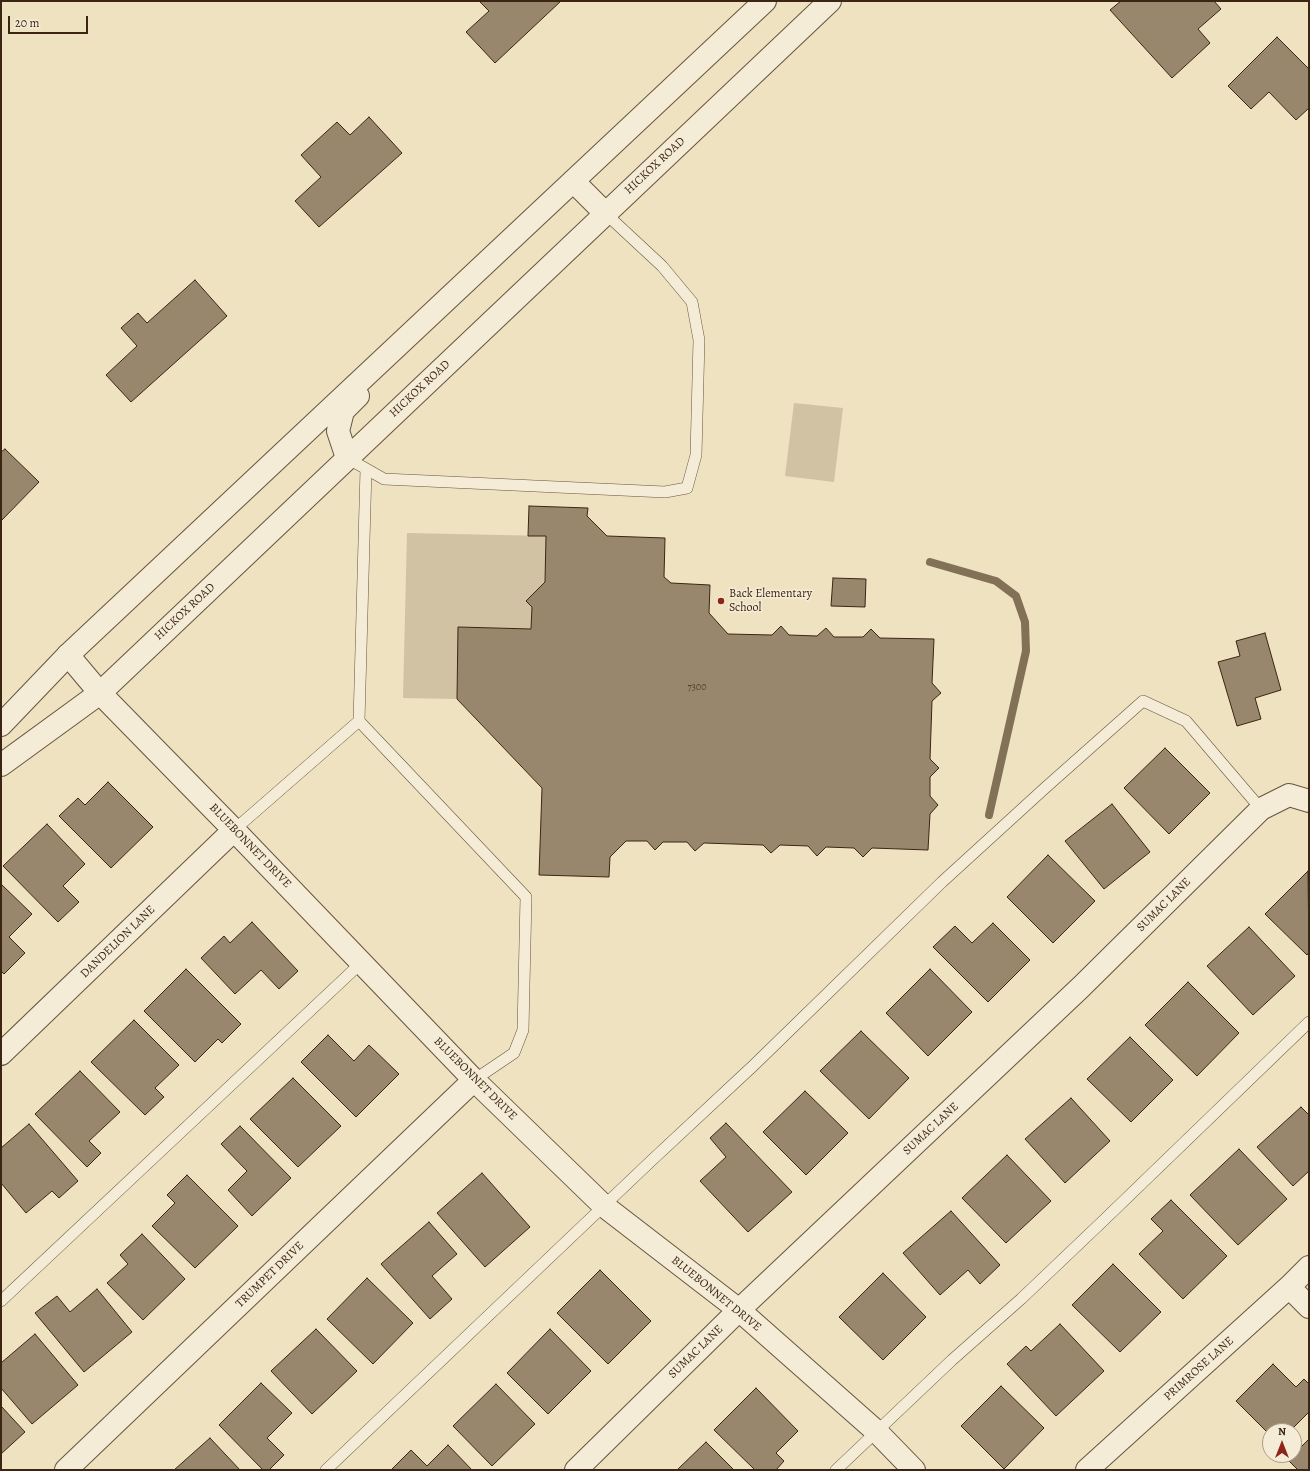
<!DOCTYPE html>
<html>
<head>
<meta charset="utf-8">
<style>
	body { margin:0 }
	#map { position:relative; width:1310px; height:1471px; overflow:hidden; background:#eee2c0; font-family:Alegreya,serif }
	canvas { display:block }
	.frame { position:absolute; inset:0; border:2px solid #3c2513; pointer-events:none }
	.north { position:absolute; left:1262px; top:1423px; width:40px; height:40px; box-sizing:border-box; background:#f4ecd6; border:1px solid #aa9c88; border-radius:50%; rotate:0deg; font-size:11px; font-weight:700; line-height:16px; text-align:center; color:#3c2513 }
	.north::after { content:''; display:block; margin:auto; width:14px; height:18px; background:#8f2418; clip-path:polygon(50% 0,100% 100%,50% 72%,0 100%) }
	.scale { position:absolute; left:8px; top:16px; width:80px; height:18px; box-sizing:border-box; border:2px solid #3c2513; border-top:0; padding-left:5px; font-size:12px; line-height:14px; white-space:nowrap; color:#3c2513; -webkit-text-stroke:3px #f4ecd6; paint-order:stroke }
</style>
</head>
<body>
<div id="map">
<canvas width="1310" height="1471"></canvas>
<div class="frame"></div>
<div class="north">N</div>
<div class="scale">20 m</div>
</div>
<script>
const c = document.querySelector('canvas').getContext('2d');
c.lineJoin = 'round';
function fillPath(path, color) {
  c.fillStyle = color;
  c.fill(path, 'evenodd');
}
function shape(rows) {
  const path = new Path2D();
  for (const r of rows) {
    path.moveTo(r[0], r[1]);
    for (let i = 2; i < r.length; i += 2) path.lineTo(r[i], r[i + 1]);
  }
  return path;
}
function stroke(path, color, width, dash) {
  c.strokeStyle = color;
  c.lineWidth = width;
  c.lineCap = dash ? 'butt' : 'round';
  c.setLineDash(dash || []);
  c.stroke(path);
}
function label(font, color, halo, rows, align = 'center') {
  c.font = font + ' Alegreya,serif';
  c.lineWidth = 3;
  c.setLineDash([]);
  c.textBaseline = 'middle';
  c.strokeStyle = halo;
  c.fillStyle = color;
  for (const [text, x, y, turn = 0] of rows) {
    c.save();
    c.translate(x, y);
    c.rotate((+turn || 0) * Math.PI / 180);
    c.textAlign = isNaN(turn) ? turn : align;
    if (halo) c.strokeText(text, 0, 0);
    c.fillText(text, 0, 0);
    c.restore();
  }
}
fillPath(shape([
	[794,403,843,408,834,482,785,476],
	[407,533,546,536,545,582,526,601,532,607,531,629,459,627,457,699,403,698]
]), '#d0c2a3');
stroke(shape([
	[930,562,996,581,1016,596,1025,622,1026,651,989,815]
]), '#827057', 8);
const building = shape([
	[479,1,561,1,495,63,466,32,489,11,479,1],
	[1121,1,1214,1,1221,9,1198,29,1210,43,1172,78,1110,10,1121,1],
	[1277,37,1309,69,1309,108,1296,120,1269,92,1251,109,1228,86,1277,37],
	[369,117,402,153,319,227,295,201,321,177,301,155,337,122,350,135,369,117],
	[195,280,227,316,131,402,106,375,137,346,121,328,138,313,147,323,195,280],
	[5,449,39,482,1,521,1,452,5,449],
	[529,506,588,508,587,516,607,536,665,538,664,577,671,583,710,585,709,613,728,634,772,635,781,626,789,635,817,636,826,628,834,637,863,637,871,629,880,638,934,639,932,683,941,693,932,701,930,759,939,768,930,777,930,796,938,805,930,814,928,850,872,848,863,857,854,848,826,847,817,856,808,846,780,845,771,853,763,845,704,843,695,851,687,842,663,842,655,850,647,841,626,841,610,857,609,877,539,875,542,788,457,699,458,627,531,629,532,607,526,601,545,582,546,536,528,536,529,506],
	[833,578,866,579,865,607,831,606,833,578],
	[1265,633,1281,690,1255,698,1261,719,1237,726,1218,662,1240,656,1236,641,1265,633],
	[1165,748,1210,793,1169,834,1124,788,1165,748],
	[108,782,153,827,111,868,59,816,78,798,85,805,108,782],
	[1112,804,1150,852,1104,889,1065,841,1112,804],
	[47,824,85,864,63,886,79,902,58,922,3,866,47,824],
	[1048,855,1095,901,1053,943,1007,897,1048,855],
	[1308,871,1309,952,1307,955,1265,914,1308,871],
	[1,884,32,914,9,937,25,953,4,974,1,971,1,884],
	[252,922,298,971,279,989,261,970,235,994,201,958,224,936,230,943,252,922],
	[993,923,1030,960,988,1002,933,947,955,926,972,943,993,923],
	[1249,927,1295,976,1253,1015,1207,966,1249,927],
	[186,969,241,1024,222,1043,218,1039,195,1062,144,1011,186,969],
	[930,969,972,1012,928,1056,886,1013,930,969],
	[1188,982,1239,1033,1197,1076,1145,1025,1188,982],
	[134,1020,179,1065,155,1088,164,1097,145,1115,91,1062,134,1020],
	[861,1031,909,1078,869,1119,820,1071,861,1031],
	[328,1035,354,1061,369,1045,399,1074,356,1117,301,1062,328,1035],
	[1130,1037,1173,1080,1131,1122,1087,1079,1130,1037],
	[80,1071,120,1112,89,1141,101,1153,87,1167,35,1114,80,1071],
	[293,1078,341,1126,298,1167,250,1119,293,1078],
	[805,1091,848,1133,806,1175,763,1132,805,1091],
	[1071,1098,1110,1141,1065,1183,1025,1139,1071,1098],
	[1301,1107,1309,1115,1309,1171,1293,1186,1257,1147,1301,1107],
	[726,1123,792,1192,748,1232,700,1181,726,1157,710,1138,726,1123],
	[29,1124,78,1181,59,1198,52,1191,26,1213,1,1183,1,1148,29,1124],
	[240,1126,291,1178,252,1216,228,1190,247,1171,221,1144,240,1126],
	[1239,1149,1287,1199,1238,1245,1190,1195,1239,1149],
	[1007,1155,1051,1201,1006,1243,962,1198,1007,1155],
	[482,1173,530,1227,485,1267,437,1213,482,1173],
	[187,1175,238,1226,195,1268,152,1226,175,1203,167,1195,187,1175],
	[1171,1200,1227,1256,1183,1299,1139,1254,1163,1231,1151,1219,1171,1200],
	[951,1211,1000,1265,980,1284,968,1270,940,1295,903,1253,951,1211],
	[429,1222,457,1254,432,1276,452,1299,430,1319,381,1264,429,1222],
	[142,1234,185,1279,143,1320,107,1283,128,1264,120,1255,142,1234],
	[1113,1264,1161,1312,1120,1352,1072,1305,1113,1264],
	[600,1270,651,1321,608,1364,557,1313,600,1270],
	[883,1273,926,1317,883,1360,839,1317,883,1273],
	[367,1278,413,1323,373,1364,327,1319,367,1278],
	[97,1289,132,1332,84,1372,35,1313,57,1296,70,1312,97,1289],
	[1060,1324,1104,1371,1056,1416,1007,1364,1026,1346,1031,1351,1060,1324],
	[316,1329,357,1371,312,1414,271,1371,316,1329],
	[550,1329,591,1371,548,1414,507,1373,550,1329],
	[35,1334,78,1385,32,1424,1,1388,1,1363,35,1334],
	[1273,1364,1296,1387,1304,1379,1309,1384,1309,1412,1290,1431,1270,1431,1270,1435,1236,1401,1273,1364],
	[261,1383,292,1413,267,1438,284,1455,269,1470,263,1470,219,1425,261,1383],
	[496,1384,535,1424,492,1466,453,1426,496,1384],
	[1001,1386,1044,1428,1004,1469,961,1426,1001,1386],
	[756,1388,798,1431,776,1453,784,1461,776,1470,755,1470,714,1430,756,1388],
	[1,1406,25,1432,1,1454,1,1406],
	[210,1438,240,1470,174,1470,210,1438],
	[1309,1439,1309,1470,1298,1470,1288,1460,1309,1439],
	[706,1442,734,1470,677,1470,706,1442],
	[448,1445,472,1470,391,1470,411,1450,427,1466,448,1445]
]);
fillPath(building, '#99876d');
stroke(building, '#3c2513', 1);
const service = shape([
	[347,458,384,479,665,492,687,488,696,455,699,340,692,302,662,266,605,213],
	[359,721,526,897,523,1030,514,1053,474,1080],
	[234,830,359,721,366,469],
	[1,1301,361,963],
	[326,1470,651,1161,754,1065,942,882,1045,788,1143,701,1186,721,1261,809],
	[836,1470,952,1360,1021,1299,1105,1219,1309,1022]
]);
const minor = shape([
	[68,655,100,693,234,830,474,1080,604,1206,739,1310,877,1432,914,1470],
	[1,1054,234,830],
	[1289,1287,1309,1307],
	[66,1470,474,1080],
	[576,1470,739,1310,1081,987,1261,809,1289,795,1309,801],
	[1087,1470,1289,1287,1309,1267]
]);
const tertiary = shape([
	[573,181,605,213],
	[347,458,338,431,343,411,358,396],
	[1,725,68,655,765,1],
	[1,765,100,693,830,1]
]);
stroke(service, '#68543e', 12);
stroke(minor, '#68543e', 24);
stroke(tertiary, '#68543e', 24);
stroke(service, '#f4ecd6', 11);
stroke(minor, '#f4ecd6', 22);
stroke(tertiary, '#f4ecd6', 22);
for (const [x, y, r, color] of [
	[721,601,4,"#8f2418"]
]) {
  const dot = new Path2D();
  dot.arc(x, y, r, 0, 2 * Math.PI);
  c.fillStyle = color;
  c.fill(dot);
  stroke(dot, '#f4ecd6', 1.5);
}
label('10px', '#533e2a', null, [
	["7300",697,688]
]);
label('12px', '#3c2513', '#f4ecd6', [
	["HICKOX ROAD",655,166,-43],
	["HICKOX ROAD",420,389,-43],
	["HICKOX ROAD",185,612,-43],
	["BLUEBONNET DRIVE",250,846,46],
	["SUMAC LANE",1164,905,-45],
	["DANDELION LANE",118,942,-44],
	["BLUEBONNET DRIVE",475,1079,45],
	["SUMAC LANE",931,1129,-43],
	["TRUMPET DRIVE",270,1275,-44],
	["BLUEBONNET DRIVE",716,1294,39],
	["SUMAC LANE",696,1352,-44],
	["PRIMROSE LANE",1199,1369,-42]
]);
label('12px', '#3c2513', '#f4ecd6', [
	["Back Elementary",729,594],
	["School",729,608]
], 'left');
</script>
</body>
</html>
